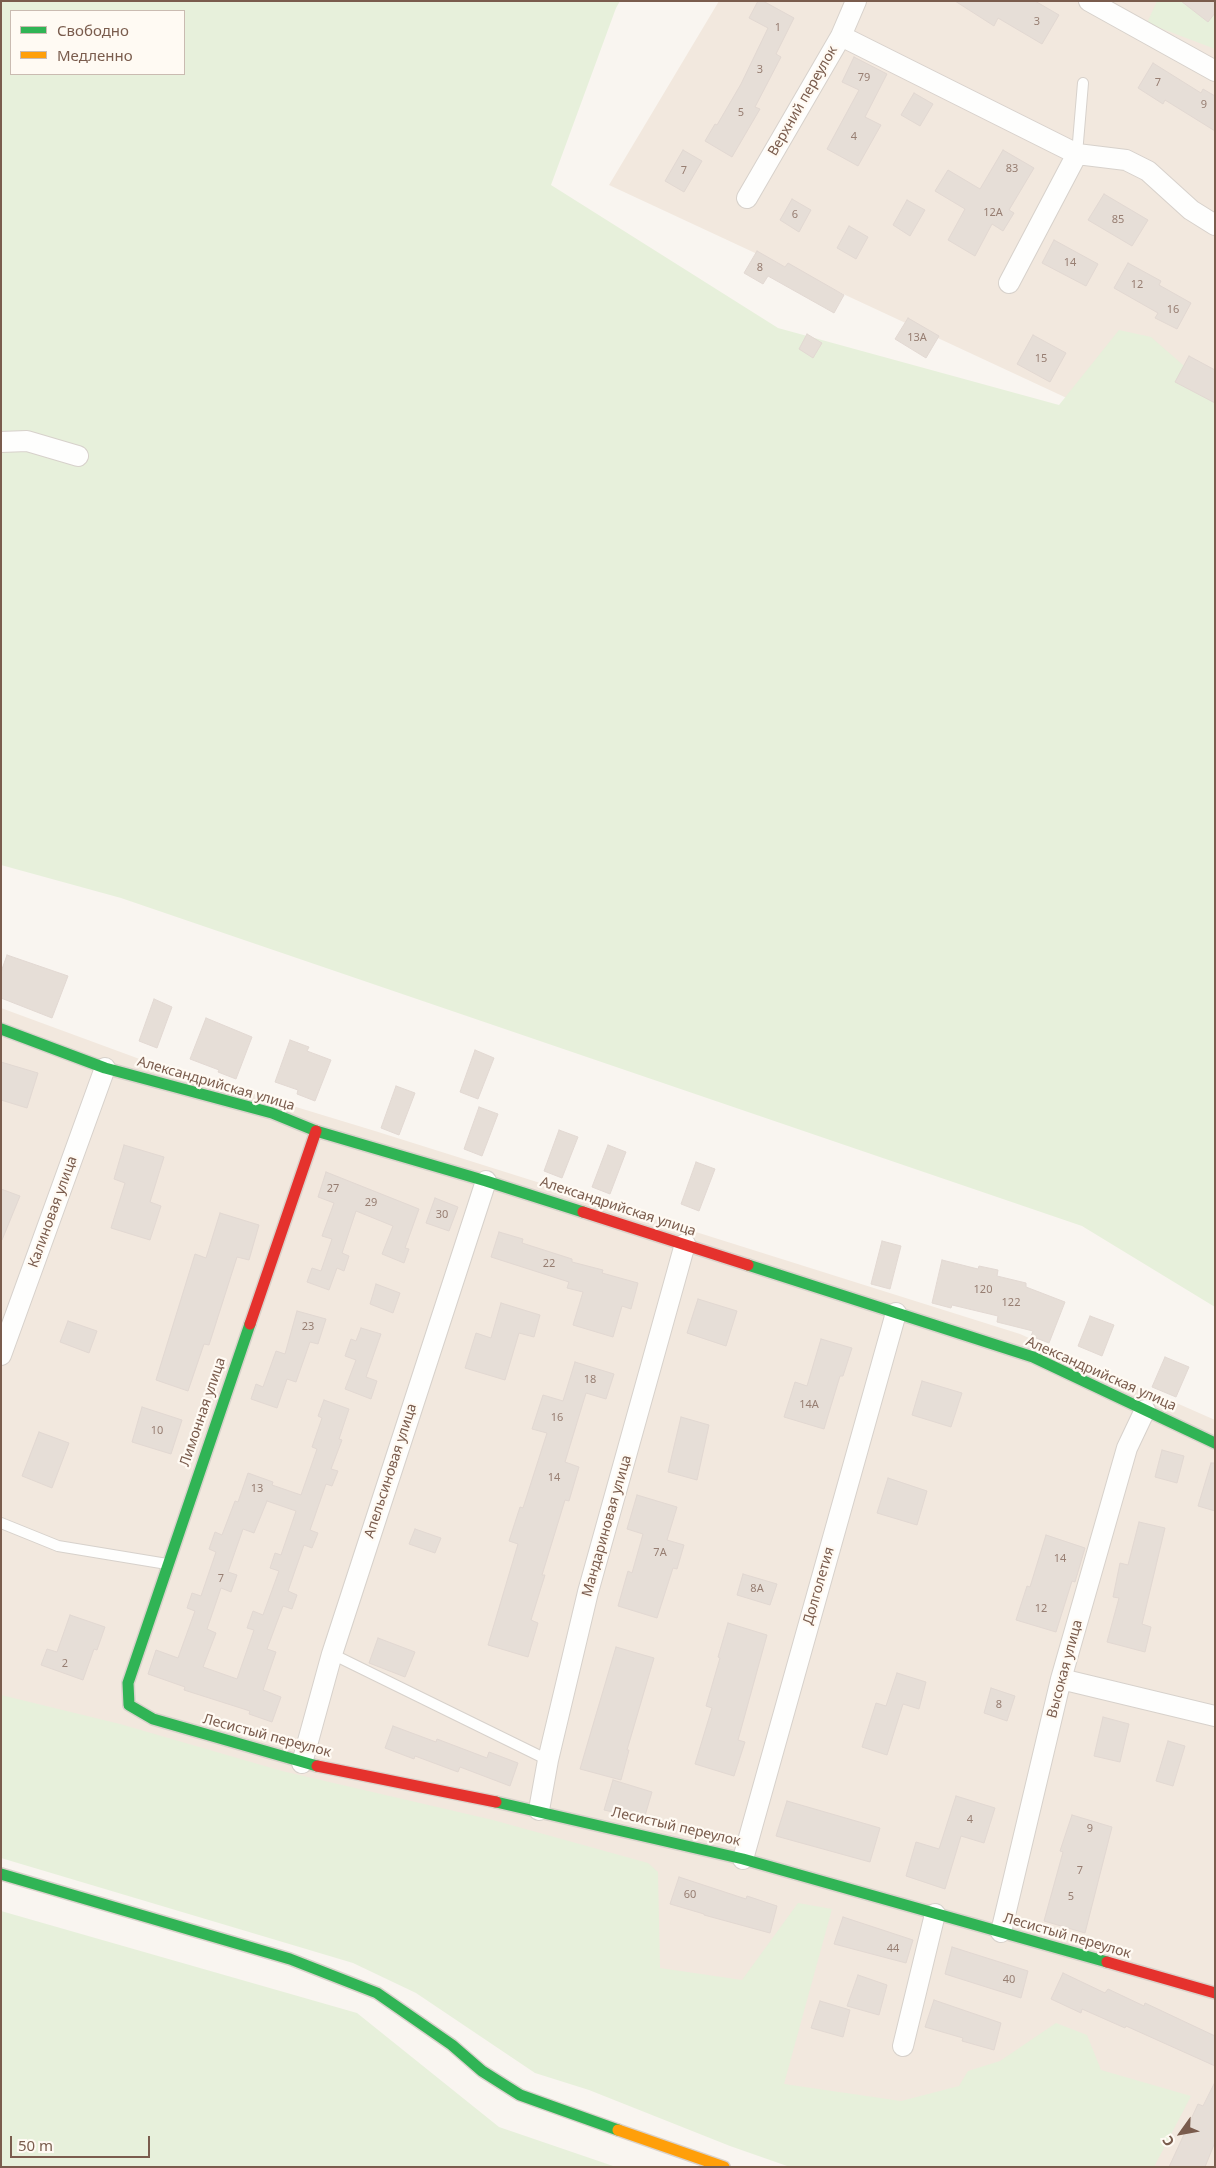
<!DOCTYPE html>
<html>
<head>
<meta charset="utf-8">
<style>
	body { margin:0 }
	#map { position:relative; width:1216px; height:2168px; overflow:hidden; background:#f9f5f0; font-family:"Noto Sans",sans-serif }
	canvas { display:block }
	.frame { position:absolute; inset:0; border:2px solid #7a5c4d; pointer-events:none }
	.legend { position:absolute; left:10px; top:10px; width:175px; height:65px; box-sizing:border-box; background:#fffaf3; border:1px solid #cabbb1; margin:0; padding:6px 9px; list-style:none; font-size:15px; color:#7a5c4d }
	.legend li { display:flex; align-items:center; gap:10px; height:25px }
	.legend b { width:25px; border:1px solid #cabbb1 }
	.north { position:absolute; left:1156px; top:2108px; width:50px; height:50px; -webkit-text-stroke:4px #fffaf3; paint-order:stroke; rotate:238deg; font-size:14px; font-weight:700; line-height:20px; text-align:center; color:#7a5c4d }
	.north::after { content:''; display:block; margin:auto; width:18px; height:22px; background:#7a5c4d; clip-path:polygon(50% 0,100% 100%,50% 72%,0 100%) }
	.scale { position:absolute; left:10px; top:2136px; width:140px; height:22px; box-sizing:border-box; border:2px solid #7a5c4d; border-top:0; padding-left:6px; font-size:15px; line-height:18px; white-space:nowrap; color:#7a5c4d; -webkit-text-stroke:4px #fffaf3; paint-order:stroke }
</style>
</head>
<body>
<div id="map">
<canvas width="1216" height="2168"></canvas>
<div class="frame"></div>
<ul class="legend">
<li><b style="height:6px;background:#30b455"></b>Свободно</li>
<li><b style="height:6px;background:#ff9f0a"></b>Медленно</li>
</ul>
<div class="north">С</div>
<div class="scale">50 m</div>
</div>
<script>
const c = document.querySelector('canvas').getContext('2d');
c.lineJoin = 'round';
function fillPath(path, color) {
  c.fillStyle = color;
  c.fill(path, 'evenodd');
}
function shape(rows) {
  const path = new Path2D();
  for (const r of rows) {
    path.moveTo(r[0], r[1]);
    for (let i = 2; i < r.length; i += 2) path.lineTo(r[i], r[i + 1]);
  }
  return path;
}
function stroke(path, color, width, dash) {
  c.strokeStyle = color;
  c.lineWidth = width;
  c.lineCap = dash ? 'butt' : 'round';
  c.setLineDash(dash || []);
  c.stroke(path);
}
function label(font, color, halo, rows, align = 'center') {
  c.font = font + ' "Noto Sans",sans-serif';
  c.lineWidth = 4.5;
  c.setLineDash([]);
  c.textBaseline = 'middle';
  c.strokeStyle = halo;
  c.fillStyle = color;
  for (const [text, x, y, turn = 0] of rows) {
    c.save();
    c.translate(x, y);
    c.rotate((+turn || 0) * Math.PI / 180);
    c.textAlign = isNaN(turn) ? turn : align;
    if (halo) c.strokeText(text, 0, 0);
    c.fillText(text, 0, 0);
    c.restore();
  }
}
fillPath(shape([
	[719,1,1215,1,1215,467,609,185],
	[1,1008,145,1061,375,1131,1020,1334,1215,1420,1215,2167,908,2167,1,1796]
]), '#f2e8de');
fillPath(shape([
	[1,1,620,1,616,8,551,185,778,328,1059,405,1119,330,1151,337,1215,393,1215,1307,1082,1226,121,898,1,865],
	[11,11,184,11,184,74,11,74],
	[1157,1,1215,1,1215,49,1147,23],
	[1,1695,120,1724,282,1771,493,1820,648,1863,658,1872,660,1968,742,1980,798,1903,832,1909,784,2084,901,2101,959,2086,968,2071,1000,2061,1056,2023,1087,2035,1101,2070,1191,2096,1154,2167,790,2167,730,2146,589,2090,535,2073,416,1993,353,1963,1,1858],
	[1,1911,357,2013,499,2127,616,2167,1,2167]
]), '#e7f0db');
const building = shape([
	[758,1,763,1,794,18,776,54,781,57,755,107,760,109,732,157,705,141,715,124,717,125,741,84,768,28,749,18,758,1],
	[955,1,1035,1,1059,15,1042,44,998,18,994,26,955,1],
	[1181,1,1215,1,1215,13,1208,22,1181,1],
	[854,57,887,74,865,117,881,125,858,166,827,149,859,90,842,82,854,57],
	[1153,63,1201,93,1203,89,1215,96,1215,131,1165,100,1163,104,1138,88,1153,63],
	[914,93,933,104,920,126,901,115,914,93],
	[683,150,702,161,684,192,665,181,683,150],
	[1003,150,1034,168,1009,210,1014,213,1003,231,992,224,975,256,948,240,965,209,935,191,948,170,980,189,1003,150],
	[1104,194,1148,220,1132,246,1088,220,1104,194],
	[792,199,811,210,799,232,780,220,792,199],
	[907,200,925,210,910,236,893,225,907,200],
	[849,226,868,237,856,259,837,248,849,226],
	[1054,240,1098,264,1086,286,1042,263,1054,240],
	[757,251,785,267,788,263,844,295,834,313,768,276,763,284,744,273,757,251],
	[1128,263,1161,281,1159,285,1191,303,1177,329,1155,318,1158,313,1114,288,1128,263],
	[908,318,939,336,926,358,895,339,908,318],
	[807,334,822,343,813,358,799,349,807,334],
	[1033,335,1066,353,1050,382,1017,364,1033,335],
	[1189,356,1215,370,1215,403,1175,382,1189,356],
	[7,955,68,976,52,1018,1,998,1,972,7,955],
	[154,999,172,1007,157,1048,139,1041,154,999],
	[206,1018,252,1037,236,1079,218,1072,219,1070,190,1059,206,1018],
	[290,1040,309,1047,307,1051,331,1060,315,1101,297,1094,298,1090,275,1082,290,1040],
	[475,1050,494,1058,478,1099,460,1092,475,1050],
	[1,1062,38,1073,27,1108,1,1100,1,1062],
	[396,1086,415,1093,399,1135,381,1128,396,1086],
	[479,1107,498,1114,482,1156,464,1149,479,1107],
	[559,1130,578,1137,562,1178,544,1171,559,1130],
	[124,1145,164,1157,150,1202,161,1206,150,1240,111,1228,125,1183,114,1179,124,1145],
	[608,1145,626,1152,610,1194,592,1187,608,1145],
	[696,1162,715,1169,699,1211,681,1204,696,1162],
	[326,1172,419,1209,405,1248,409,1249,404,1263,382,1254,393,1226,356,1211,342,1253,349,1256,344,1271,337,1268,329,1290,307,1282,312,1268,321,1271,332,1239,322,1236,334,1203,318,1197,326,1172],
	[1,1189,20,1196,2,1240,1,1240,1,1189],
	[435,1198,458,1207,449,1231,426,1223,435,1198],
	[220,1213,259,1225,249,1260,237,1257,209,1345,204,1344,188,1391,156,1380,195,1254,206,1258,220,1213],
	[499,1232,523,1239,522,1243,572,1259,572,1262,603,1270,602,1273,638,1283,631,1309,622,1306,613,1337,573,1325,583,1292,567,1288,569,1282,491,1257,499,1232],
	[882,1241,901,1246,890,1289,871,1284,882,1241],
	[942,1260,978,1269,979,1266,998,1270,997,1276,1026,1283,1026,1287,1065,1302,1049,1343,1031,1336,1033,1331,997,1322,998,1316,952,1305,951,1308,932,1303,942,1260],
	[376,1284,400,1293,393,1313,370,1304,376,1284],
	[698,1299,737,1311,726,1346,687,1333,698,1299],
	[501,1303,540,1315,534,1337,519,1333,505,1380,465,1368,476,1333,491,1338,501,1303],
	[297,1311,326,1319,318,1344,310,1342,296,1382,287,1379,277,1408,251,1399,256,1384,263,1387,276,1351,285,1354,297,1311],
	[1090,1316,1114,1325,1102,1356,1078,1346,1090,1316],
	[68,1321,97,1331,89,1353,60,1342,68,1321],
	[361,1328,381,1334,366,1377,377,1381,371,1399,345,1389,356,1360,345,1356,351,1339,356,1341,361,1328],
	[821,1339,852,1348,843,1376,840,1376,824,1429,784,1417,795,1382,807,1386,821,1339],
	[1165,1357,1189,1367,1176,1397,1152,1387,1165,1357],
	[575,1362,614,1374,606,1399,586,1393,565,1462,579,1467,569,1501,565,1500,542,1575,545,1575,531,1620,538,1623,528,1657,488,1645,518,1544,509,1541,520,1507,523,1508,547,1433,532,1429,543,1395,563,1401,575,1362],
	[922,1381,962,1393,951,1427,912,1415,922,1381],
	[324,1400,349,1409,339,1439,342,1440,331,1469,338,1471,332,1486,326,1484,310,1530,318,1533,312,1548,304,1545,288,1591,297,1595,292,1609,283,1606,267,1649,276,1652,263,1690,281,1697,272,1722,249,1714,250,1711,184,1690,185,1687,148,1674,156,1650,178,1658,195,1611,187,1608,192,1593,201,1596,216,1552,209,1549,215,1532,222,1535,235,1501,238,1502,248,1473,273,1482,272,1485,301,1495,317,1449,312,1447,322,1418,318,1416,324,1400],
	[267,1501,296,1511,281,1555,275,1553,270,1568,279,1571,263,1615,253,1611,247,1628,254,1630,237,1679,203,1667,216,1633,207,1629,221,1588,231,1592,237,1575,228,1572,243,1529,254,1533,267,1501],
	[142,1407,182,1420,171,1454,132,1442,142,1407],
	[681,1417,709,1425,697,1480,668,1472,681,1417],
	[39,1432,69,1443,52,1488,22,1476,39,1432],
	[1162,1450,1184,1456,1177,1483,1155,1477,1162,1450],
	[1211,1463,1215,1463,1215,1511,1198,1506,1211,1463],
	[888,1478,927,1491,917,1525,877,1513,888,1478],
	[637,1495,677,1507,667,1540,684,1545,677,1569,673,1568,657,1618,618,1606,628,1571,632,1573,643,1534,627,1529,637,1495],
	[1139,1522,1165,1528,1142,1624,1151,1627,1145,1652,1107,1642,1119,1598,1113,1597,1120,1563,1128,1565,1139,1522],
	[415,1529,441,1538,435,1553,409,1544,415,1529],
	[1046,1535,1085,1548,1075,1582,1072,1581,1056,1632,1016,1620,1027,1586,1030,1587,1046,1535],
	[743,1574,777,1584,770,1605,737,1595,743,1574],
	[70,1615,105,1627,97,1650,94,1649,83,1680,41,1665,47,1649,57,1652,70,1615],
	[728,1623,767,1635,738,1740,745,1742,734,1776,695,1764,712,1708,706,1706,720,1658,718,1657,728,1623],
	[378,1638,415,1652,405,1677,369,1663,378,1638],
	[616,1647,654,1658,627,1750,629,1750,621,1780,580,1769,616,1647],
	[897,1673,926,1682,919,1709,903,1704,887,1755,862,1747,876,1703,886,1706,897,1673],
	[991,1688,1015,1696,1007,1721,984,1713,991,1688],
	[1103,1717,1129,1724,1120,1762,1094,1756,1103,1717],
	[393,1726,436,1742,437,1739,487,1758,489,1752,518,1763,510,1786,460,1767,458,1772,415,1756,414,1759,385,1748,393,1726],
	[1168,1741,1185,1746,1173,1786,1156,1781,1168,1741],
	[613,1780,652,1792,644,1819,604,1810,613,1780],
	[956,1796,995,1808,984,1843,961,1836,945,1889,906,1876,916,1842,939,1849,956,1796],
	[787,1801,880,1828,870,1862,776,1836,787,1801],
	[1072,1815,1112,1827,1085,1933,1044,1921,1063,1852,1060,1851,1072,1815],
	[679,1877,746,1899,747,1896,777,1906,770,1933,704,1915,704,1914,670,1904,679,1877],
	[843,1917,913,1940,906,1963,834,1944,843,1917],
	[952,1947,1028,1971,1021,1998,945,1974,952,1947],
	[1063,1973,1105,1993,1108,1989,1144,2006,1145,2003,1215,2036,1215,2066,1126,2026,1125,2028,1082,2009,1081,2013,1051,1999,1063,1973],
	[858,1975,887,1985,879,2015,847,2006,858,1975],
	[934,2000,1001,2023,994,2050,962,2041,963,2038,925,2027,934,2000],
	[820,2001,850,2010,843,2037,811,2028,820,2001],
	[1215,2082,1215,2142,1205,2167,1169,2167,1198,2104,1203,2106,1215,2082]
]);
fillPath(building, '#e6ded7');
stroke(building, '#e2d8d2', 1);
const lane = shape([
	[1077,154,1083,83],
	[1,1523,58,1546,167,1564],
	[332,1654,548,1760]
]);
const street = shape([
	[1089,1,1215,71],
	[841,36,1077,154,1126,160,1148,171,1191,210,1215,225],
	[747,198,841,36,856,1],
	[1009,283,1077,154],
	[1,442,27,441,78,456],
	[1,1355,105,1068],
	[1061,1679,1215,1716],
	[302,1763,332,1654,486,1181],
	[539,1810,548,1760,588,1592,685,1244],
	[743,1859,896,1313],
	[1001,1932,1061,1679,1127,1448,1145,1410],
	[903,2046,935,1914]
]);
const fast = shape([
	[1,1029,105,1068,272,1113,316,1131,486,1181,583,1212],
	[748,1265,1033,1357,1215,1443],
	[250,1324,128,1683,129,1705,153,1719,317,1766],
	[496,1802,743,1859,1107,1962],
	[1,1874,290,1959,377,1993,452,2045,482,2071,520,2095,618,2130]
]);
const slow = shape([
	[618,2130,724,2167]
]);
const jam = shape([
	[583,1212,748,1265],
	[250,1324,316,1131],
	[317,1766,496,1802],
	[1107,1962,1215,1993]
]);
stroke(lane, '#d7d1cb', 12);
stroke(street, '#d7d1cb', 22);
stroke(fast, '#d9d2cb', 14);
stroke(slow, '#d9d2cb', 14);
stroke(jam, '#d9d2cb', 14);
stroke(lane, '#fefefd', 10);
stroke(street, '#fefefd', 20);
stroke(fast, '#30b455', 11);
stroke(slow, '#ff9f0a', 11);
stroke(jam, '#e5322d', 11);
label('11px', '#977e72', null, [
	["3",1037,22],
	["1",778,28],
	["3",760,70],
	["79",864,78],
	["7",1158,83],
	["9",1204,105],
	["5",741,113],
	["4",854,137],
	["83",1012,169],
	["7",684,171],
	["12А",993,213],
	["6",795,215],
	["85",1118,220],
	["14",1070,263],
	["8",760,268],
	["12",1137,285],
	["16",1173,310],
	["13А",917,338],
	["15",1041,359],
	["27",333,1189],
	["29",371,1203],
	["30",442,1215],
	["22",549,1264],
	["120",983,1290],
	["122",1011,1303],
	["23",308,1327],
	["18",590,1380],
	["14А",809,1405],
	["16",557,1418],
	["10",157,1431],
	["14",554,1478],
	["13",257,1489],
	["7А",660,1553],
	["14",1060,1559],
	["7",221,1579],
	["8А",757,1589],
	["12",1041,1609],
	["2",65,1664],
	["8",999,1705],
	["4",970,1820],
	["9",1090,1829],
	["7",1080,1871],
	["60",690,1895],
	["5",1071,1897],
	["44",893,1949],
	["40",1009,1980]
]);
label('14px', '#7a5c4d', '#fffaf3', [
	["Верхний переулок",803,101,-60],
	["Александрийская улица",216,1084,16],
	["Александрийская улица",618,1207,18],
	["Калиновая улица",53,1212,-70],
	["Александрийская улица",1101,1374,24],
	["Лимонная улица",203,1412,-71],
	["Апельсиновая улица",391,1471,-72],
	["Мандариновая улица",607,1526,-74],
	["Долголетия",819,1586,-74],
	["Высокая улица",1065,1669,-75],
	["Лесистый переулок",267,1736,15],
	["Лесистый переулок",676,1827,13],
	["Лесистый переулок",1067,1936,16]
]);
</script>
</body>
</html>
